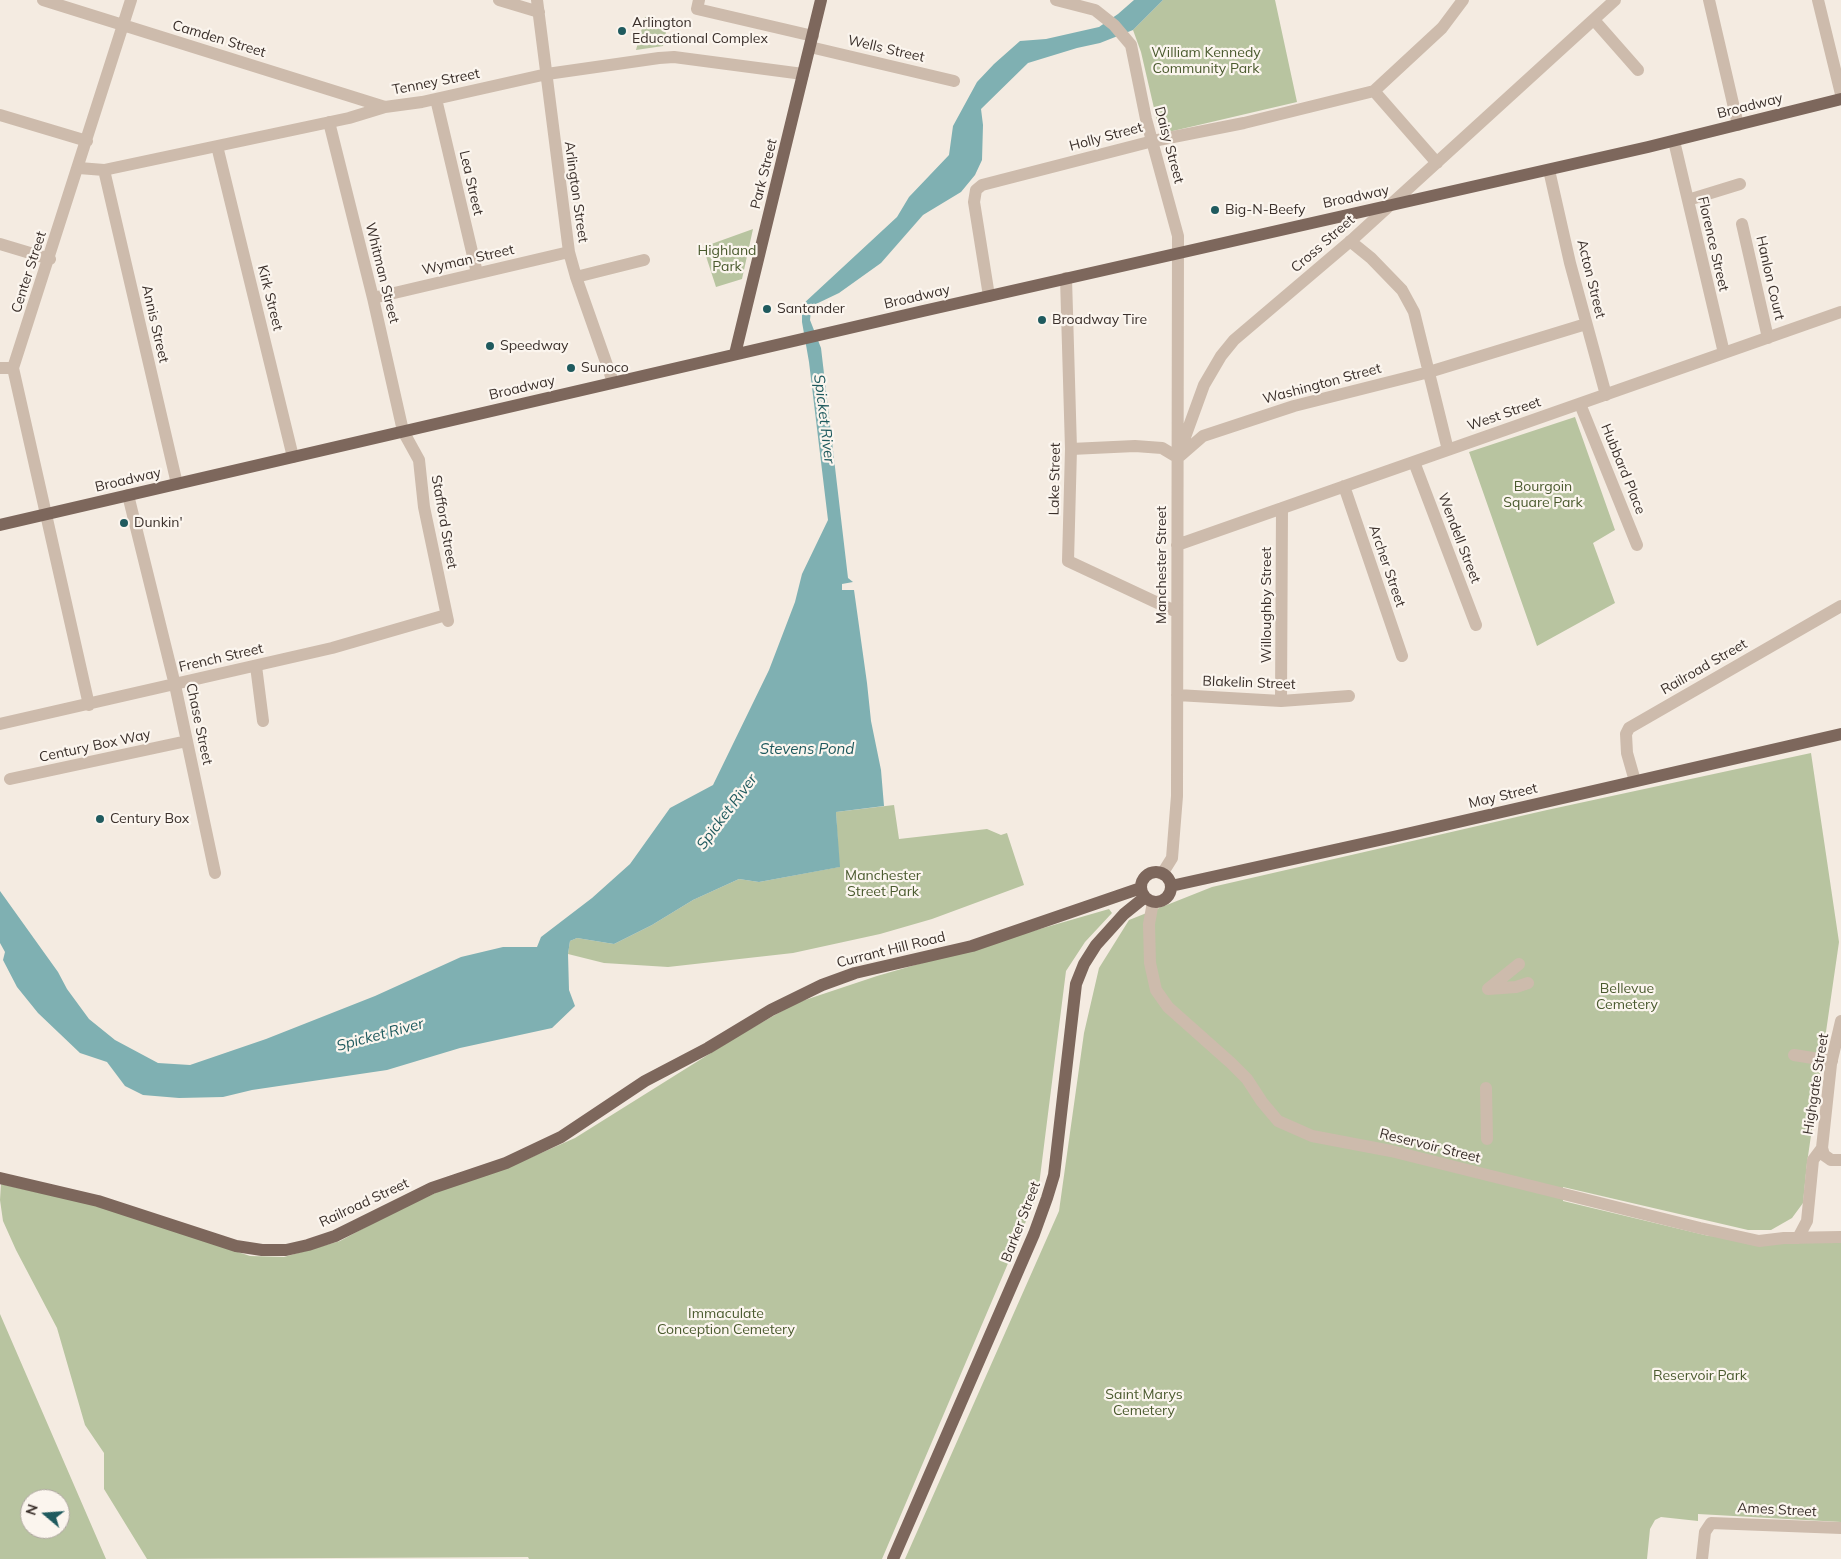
<!DOCTYPE html>
<html>
<head>
<meta charset="utf-8">
<style>
	body { margin:0 }
	#map { position:relative; width:1841px; height:1559px; overflow:hidden; background:#f4ebe1; font-family:Mulish,sans-serif }
	canvas { display:block }
	.north { position:absolute; left:20px; top:1489px; width:50px; height:50px; box-sizing:border-box; background:#fbf5ee; border:1px solid #aea6a0; border-radius:50%; rotate:288deg; font-size:14px; font-weight:700; line-height:20px; text-align:center; color:#3b302b }
	.north::after { content:''; display:block; margin:auto; width:18px; height:22px; background:#1f5a5e; clip-path:polygon(50% 0,100% 100%,50% 72%,0 100%) }
</style>
</head>
<body>
<div id="map">
<canvas width="1841" height="1559"></canvas>
<div class="north">N</div>
</div>
<script>
const c = document.querySelector('canvas').getContext('2d');
c.lineJoin = 'round';
function fillPath(path, color) {
  c.fillStyle = color;
  c.fill(path, 'evenodd');
}
function shape(rows) {
  const path = new Path2D();
  for (const r of rows) {
    if (r.length === 3) {
      path.moveTo(r[0] + r[2], r[1]);
      path.arc(r[0], r[1], r[2], 0, 2 * Math.PI);
      continue;
    }
    path.moveTo(r[0], r[1]);
    for (let i = 2; i < r.length; i += 2) path.lineTo(r[i], r[i + 1]);
  }
  return path;
}
function stroke(path, color, width, dash) {
  c.strokeStyle = color;
  c.lineWidth = width;
  c.lineCap = dash ? 'butt' : 'round';
  c.setLineDash(dash || []);
  c.stroke(path);
}
function label(font, color, halo, rows, align = 'center') {
  c.font = font + ' Mulish,sans-serif';
  c.lineWidth = 4.5;
  c.setLineDash([]);
  c.textBaseline = 'middle';
  c.strokeStyle = halo;
  c.fillStyle = color;
  for (const [text, x, y, turn = 0] of rows) {
    c.save();
    c.translate(x, y);
    c.rotate((+turn || 0) * Math.PI / 180);
    c.textAlign = isNaN(turn) ? turn : align;
    if (halo) c.strokeText(text, 0, 0);
    c.fillText(text, 0, 0);
    c.restore();
  }
}
fillPath(shape([
	[1163,0,1275,0,1297,102,1160,134,1141,52,1133,30],
	[645,17,668,23,663,46,636,50],
	[753,229,742,279,716,287,703,247],
	[1575,417,1615,530,1593,543,1615,603,1537,646,1469,452],
	[1811,753,1839,942,1807,1163,1803,1203,1792,1218,1771,1230,1748,1230,1563,1187,1563,1201,1709,1236,1841,1240,1841,1522,1698,1514,1698,1521,1661,1517,1655,1520,1650,1529,1647,1559,905,1559,1059,1211,1084,1033,1099,968,1129,920,1212,887,1547,810],
	[894,805,899,839,987,829,1001,835,1007,833,1024,885,932,919,880,934,793,953,668,967,604,963,568,954,570,941,577,938,614,944,652,925,693,900,739,879,759,882,839,867,836,812],
	[1109,909,1112,913,1085,942,1066,971,1038,1193,882,1559,529,1559,528,1557,147,1559,104,1489,104,1453,85,1425,57,1328,16,1250,3,1221,0,1200,1,1184,102,1207,250,1256,284,1257,340,1241,388,1215,448,1187,507,1168,575,1138,738,1036,796,1003,877,976],
	[0,1314,106,1559,0,1559],
	[30,1499,60,1499,60,1529,30,1529]
]), '#b8c4a0');
fillPath(shape([
	[1134,0,1163,0,1133,30,1100,43,1077,48,1028,63,981,109,983,125,982,160,975,175,961,192,923,215,881,263,839,293,816,304,811,310,810,320,821,348,848,578,853,582,842,584,842,590,854,590,867,683,871,721,881,770,884,806,836,812,840,867,759,882,739,879,693,900,652,925,614,944,577,938,570,941,568,954,569,990,575,1006,552,1028,460,1048,387,1070,252,1090,223,1097,179,1098,143,1095,125,1086,107,1062,80,1053,38,1013,17,987,3,960,5,952,0,943,0,891,58,972,67,989,89,1019,115,1040,158,1063,190,1065,266,1039,375,996,461,957,503,947,537,947,541,937,592,898,630,864,670,808,713,785,769,670,795,602,802,574,828,520,809,362,802,322,802,305,897,217,909,197,949,155,953,126,977,82,994,64,1020,41,1046,39,1099,27,1118,14]
]), '#7fb0b2');
stroke(shape([
	[43,0,385,107],
	[499,0,539,12],
	[537,0,569,252,576,277,613,382],
	[699,0,697,9,813,36],
	[1056,0,1095,10,1114,25,1131,45,1146,119,1178,236,1177,796,1172,858,1162,874],
	[1709,0,1738,125],
	[1818,0,1841,94],
	[1594,20,1638,70],
	[810,47,954,81],
	[1374,91,1442,28,1463,0],
	[436,99,477,273],
	[0,115,87,141],
	[329,122,373,298,403,431,419,460,424,507,448,621],
	[1674,141,1724,353],
	[217,146,293,457],
	[79,168,104,170,349,118,385,107,422,102,547,74,659,58,674,57,803,74],
	[104,170,177,484],
	[1549,170,1570,263,1606,395],
	[1688,200,1740,184],
	[1742,224,1768,338],
	[1350,241,1371,258,1402,290,1414,312,1448,450],
	[0,244,50,259],
	[576,277,644,260],
	[1066,278,1071,449,1068,561,1177,612],
	[989,296,974,202,976,190,982,185,1153,141,1244,123,1374,91,1437,163],
	[373,298,569,252],
	[0,368,13,368],
	[1580,404,1637,545],
	[1071,449,1135,446,1162,448,1177,457],
	[1180,451,1204,385,1221,356,1234,340,1354,238,1615,0],
	[1180,456,1203,436,1294,406,1429,372,1586,324],
	[1414,462,1476,625],
	[1344,486,1402,656],
	[128,495,175,685,215,873],
	[1177,545,1841,312],
	[256,666,263,721],
	[1177,695,1281,701,1349,696],
	[1281,701,1282,508],
	[89,705,13,368,131,0],
	[0,724,332,648,446,615],
	[10,779,187,741],
	[1635,781,1627,753,1626,734,1629,728,1841,606],
	[1153,902,1149,924,1150,963,1156,990,1168,1007,1231,1063,1247,1079,1262,1102,1278,1121,1312,1136,1391,1151,1700,1228,1759,1241,1784,1238,1841,1237],
	[1519,964,1488,989,1516,987,1528,983],
	[1794,1055,1832,1061],
	[1486,1088,1487,1139],
	[1822,1148,1824,1155,1831,1160,1841,1160],
	[1798,1238,1807,1221,1813,1160,1822,1148,1831,1064,1841,1021],
	[1702,1559,1705,1532,1711,1523,1841,1528]
]), '#cdbbac', 12);
stroke(shape([
	[735,354,821,0],
	[0,525,923,311,1648,147,1841,99],
	[1156,887,15],
	[1171,886,1393,837,1841,734],
	[0,1178,98,1201,236,1246,262,1250,286,1250,308,1245,335,1236,432,1188,506,1163,561,1137,645,1081,708,1048,771,1010,822,985,855,973,972,946,1141,888],
	[893,1559,1034,1234,1047,1198,1054,1175,1076,984,1084,964,1096,945,1124,914,1145,897]
]), '#7d675c', 12);
for (const [x, y, r, color] of [
	[622,31,5,"#1f5a5e"],
	[1215,210,5,"#1f5a5e"],
	[767,309,5,"#1f5a5e"],
	[1042,320,5,"#1f5a5e"],
	[490,346,5,"#1f5a5e"],
	[571,368,5,"#1f5a5e"],
	[124,523,5,"#1f5a5e"],
	[100,819,5,"#1f5a5e"]
]) {
  const dot = new Path2D();
  dot.arc(x, y, r, 0, 2 * Math.PI);
  c.fillStyle = color;
  c.fill(dot);
  stroke(dot, '#fbf5ee', 2);
}
label('14px', '#3b302b', '#fbf5ee', [
	["Arlington",632,23],
	["Educational Complex",632,39],
	["Big-N-Beefy",1225,210],
	["Santander",777,309],
	["Broadway Tire",1052,320],
	["Speedway",500,346],
	["Sunoco",581,368],
	["Dunkin'",134,523],
	["Century Box",110,819]
], 'left');
label('14px', '#3b302b', '#fbf5ee', [
	["Camden Street",219,39,17],
	["Wells Street",886,49,13],
	["Tenney Street",436,82,-11],
	["Broadway",1750,106,-14],
	["Holly Street",1106,137,-15],
	["Daisy Street",1169,145,75],
	["Park Street",764,174,-76],
	["Lea Street",471,183,77],
	["Arlington Street",576,192,82],
	["Broadway",1356,197,-12],
	["Cross Street",1323,244,-41],
	["Florence Street",1713,244,77],
	["Wyman Street",468,260,-13],
	["Center Street",29,272,-72],
	["Whitman Street",382,273,76],
	["Hanlon Court",1770,278,77],
	["Acton Street",1591,279,76],
	["Broadway",917,297,-13],
	["Kirk Street",270,298,76],
	["Annis Street",155,324,77],
	["Washington Street",1322,384,-15],
	["Broadway",522,388,-13],
	["West Street",1504,414,-19],
	["Hubbard Place",1623,469,68],
	["Lake Street",1055,479,-89],
	["Broadway",128,480,-13],
	["Stafford Street",444,522,80],
	["Wendell Street",1459,538,69],
	["Manchester Street",1162,565,-90],
	["Archer Street",1387,566,71],
	["Willoughby Street",1267,605,-90],
	["French Street",221,658,-13],
	["Railroad Street",1704,667,-30],
	["Blakelin Street",1249,683,2],
	["Chase Street",199,724,78],
	["Century Box Way",95,746,-12],
	["May Street",1503,796,-13],
	["Currant Hill Road",891,950,-14],
	["Highgate Street",1816,1084,-81],
	["Reservoir Street",1430,1146,14],
	["Railroad Street",364,1203,-25],
	["Barker Street",1021,1222,-69],
	["Ames Street",1777,1510,3]
]);
label('14px', '#4a5a2e', '#fbf5ee', [
	["William Kennedy",1206,53],
	["Community Park",1206,69],
	["Highland",727,251],
	["Park",727,267],
	["Bourgoin",1543,487],
	["Square Park",1543,503],
	["Manchester",883,876],
	["Street Park",883,892],
	["Bellevue",1627,989],
	["Cemetery",1627,1005],
	["Immaculate",726,1314],
	["Conception Cemetery",726,1330],
	["Reservoir Park",1700,1376],
	["Saint Marys",1144,1395],
	["Cemetery",1144,1411]
]);
label('italic 15px', '#1f5a5e', '#fbf5ee', [
	["Spicket River",824,419,83],
	["Stevens Pond",807,749],
	["Spicket River",727,812,-53],
	["Spicket River",380,1035,-15]
]);
</script>
</body>
</html>
